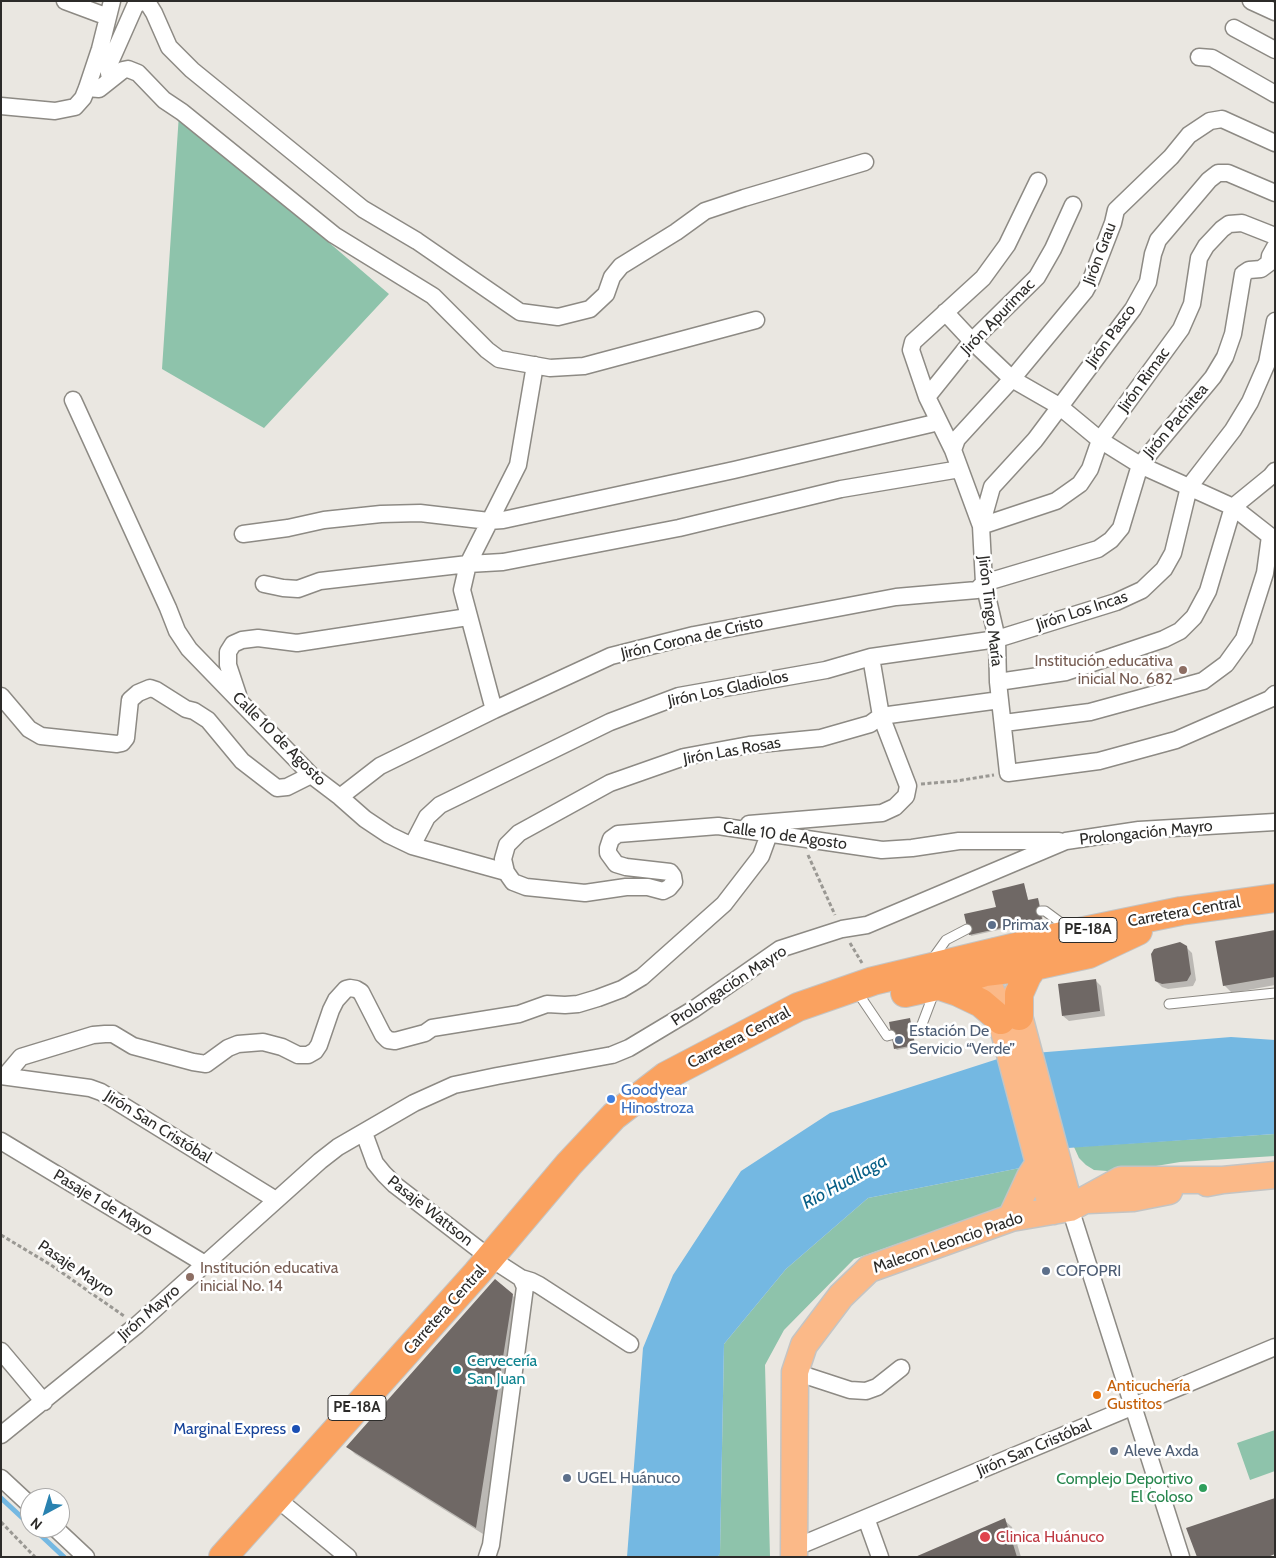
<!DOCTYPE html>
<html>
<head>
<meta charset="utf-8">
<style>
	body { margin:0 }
	#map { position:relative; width:1276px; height:1558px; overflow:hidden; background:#eae7e1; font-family:Cabin,sans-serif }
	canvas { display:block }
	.frame { position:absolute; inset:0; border:2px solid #2c2b29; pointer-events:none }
	.north { position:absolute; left:20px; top:1488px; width:50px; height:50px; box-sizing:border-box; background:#fff; border:1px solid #abaaa9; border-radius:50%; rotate:219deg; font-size:14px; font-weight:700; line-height:20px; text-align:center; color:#2c2b29 }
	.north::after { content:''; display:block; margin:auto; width:18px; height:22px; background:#2982b0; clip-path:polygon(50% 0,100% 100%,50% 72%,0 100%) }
</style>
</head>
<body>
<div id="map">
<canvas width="1276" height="1558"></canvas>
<div class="frame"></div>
<div class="north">N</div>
</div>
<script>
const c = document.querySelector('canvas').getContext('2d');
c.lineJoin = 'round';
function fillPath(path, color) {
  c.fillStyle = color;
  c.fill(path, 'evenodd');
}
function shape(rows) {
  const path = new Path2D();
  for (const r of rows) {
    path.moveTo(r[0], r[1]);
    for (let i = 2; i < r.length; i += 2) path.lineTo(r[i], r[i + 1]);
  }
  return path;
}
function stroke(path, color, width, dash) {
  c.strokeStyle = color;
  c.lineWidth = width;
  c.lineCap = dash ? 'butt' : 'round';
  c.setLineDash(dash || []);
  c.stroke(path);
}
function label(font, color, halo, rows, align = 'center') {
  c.font = font + ' Cabin,sans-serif';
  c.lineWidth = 5;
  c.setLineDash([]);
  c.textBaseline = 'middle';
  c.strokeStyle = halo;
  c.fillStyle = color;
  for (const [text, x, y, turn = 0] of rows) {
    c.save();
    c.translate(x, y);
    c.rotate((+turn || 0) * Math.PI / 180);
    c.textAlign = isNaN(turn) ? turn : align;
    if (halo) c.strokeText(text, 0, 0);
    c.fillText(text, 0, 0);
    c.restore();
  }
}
fillPath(shape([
	[179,114,389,294,264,428,162,369],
	[1275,1134,1275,1156,1180,1162,1120,1172,1094,1170,1086,1165,1079,1158,1074,1147],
	[1020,1168,1020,1178,1013,1196,998,1209,854,1259,784,1330,765,1365,770,1557,718,1557,720,1552,724,1344,786,1269,868,1198],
	[1275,1430,1275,1471,1250,1480,1237,1443]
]), '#8ec3ab');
fillPath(shape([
	[1231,1037,1275,1040,1275,1134,1053,1149,1020,1168,868,1198,786,1269,724,1344,720,1553,718,1557,627,1557,643,1348,673,1275,741,1171,830,1113,1010,1055]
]), '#74b8e2');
fillPath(shape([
	[1024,885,1029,902,1038,900,1039,901,1043,920,971,936,970,934],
	[1275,932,1275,985,1232,993,1224,985],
	[1186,947,1192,953,1196,980,1193,986,1168,989,1162,987,1156,981],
	[1095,980,1101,986,1105,1016,1069,1021,1063,1016],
	[909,1019,916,1046,897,1050,895,1048],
	[512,1295,520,1303,483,1534,355,1454,348,1447],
	[1004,1520,1012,1527,1021,1557,918,1557]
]), '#0003');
stroke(shape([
	[1,1498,30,1525],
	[33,1528,64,1557]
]), '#74b8e2', 5);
fillPath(shape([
	[1024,883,1028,900,1038,898,1042,919,969,935,964,914,996,907,992,891],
	[1275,930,1275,977,1223,986,1215,941],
	[1180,942,1187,946,1191,974,1187,981,1162,984,1155,981,1151,954,1154,949],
	[1096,979,1100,1011,1062,1016,1058,984],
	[910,1018,915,1045,894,1049,889,1022],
	[495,1279,513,1294,476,1528,346,1447],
	[1275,1498,1275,1554,1268,1557,1197,1557,1186,1528],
	[1005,1518,1017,1557,915,1557]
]), '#6f6865');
const service = shape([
	[1041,911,1045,911,1068,928],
	[931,961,946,940,967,929],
	[860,996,887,1036,891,1035],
	[1169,1004,1275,993],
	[912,1030,921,1027,935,990]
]);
const minor = shape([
	[65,1,108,17],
	[1251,1,1275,12],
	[1234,28,1275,50],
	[1199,57,1212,58,1275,94],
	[110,79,108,67,135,6,141,1,144,2,149,5,154,13,169,47,192,70,363,209,417,241,520,312,558,317,590,309,606,294,612,277,621,266,676,232,705,211,744,198,865,162],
	[87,88,99,89,123,70,128,69,138,73,164,100,182,112,334,235,433,296,487,350,499,359,550,368,584,366,756,320],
	[1,106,55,111,75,107,83,98,87,88,100,49,112,1],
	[1038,181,1007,245,983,278,913,342,911,350,927,397,953,450,981,526,984,583,997,639,998,682,1008,773,1099,761,1176,740,1270,699,1275,694],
	[945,312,972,341,1012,379,1059,406,1100,440,1140,465,1233,507,1275,540],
	[927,397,972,341,1037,277,1053,249,1073,205],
	[73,400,168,608,177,631,189,649,311,775,340,797,365,819,389,835,412,846,506,872,513,882,526,887,585,893,626,887,648,887,663,891,669,888,674,882,673,876,670,872,626,867,616,864,608,853,608,848,611,839,618,834,718,826,882,850,912,848,959,841,1059,841],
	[953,450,957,439,1012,379,1085,291,1091,280,1113,223,1116,210,1171,157,1189,135,1210,121,1222,119,1275,143],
	[981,526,992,487,1035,440,1133,309,1148,282,1153,254,1158,240,1209,180,1218,173,1228,173,1275,193],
	[981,526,1056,501,1080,484,1090,469,1100,440,1181,329,1192,304,1199,258,1206,246,1222,229,1229,224,1242,223,1275,236],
	[243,534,288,528,324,520,381,514,420,513,489,521,503,520,734,470,939,422],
	[264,584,283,588,298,589,320,581,468,564,503,562,679,528,841,489,960,469],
	[998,682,1066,672,1164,639,1180,631,1194,617,1208,591,1233,507,1271,476,1275,471],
	[238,695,228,665,228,652,233,644,242,640,258,638,297,643,468,617],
	[1,696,29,729,41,736,117,744,122,743,126,738,130,700,138,693,150,688,156,690,186,709,194,711,208,720,242,761,277,788,287,787,311,775],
	[494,710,462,590,468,564,518,465,535,365],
	[1004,723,1090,712,1203,681,1226,664,1244,639,1265,573,1270,536],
	[340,797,380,766,494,710,611,656,694,635,896,597,977,590,984,583,1098,549,1111,540,1121,528,1140,465,1213,377,1225,357,1233,334,1243,274,1249,270,1261,269,1269,263,1270,256,1275,247],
	[749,824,882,813,895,807,906,796,908,786,881,716,871,657],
	[412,846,427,817,440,805,610,722,679,696,826,670,871,657,997,639,1116,602,1142,590,1164,569,1173,553,1189,487,1233,430,1250,402,1267,363,1275,321],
	[506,872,503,859,507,845,519,833,610,783,684,757,749,745,821,738,870,724,881,716,1000,700],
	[1,1076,90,1088,101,1092,276,1200],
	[5,1076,21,1057,93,1035,105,1034,113,1034,133,1046,193,1062,206,1064,228,1048,238,1044,263,1042,282,1047,298,1055,308,1055,315,1051,319,1045,331,1010,336,1000,346,989,350,988,356,989,361,992,383,1035,388,1040,395,1041,425,1033,432,1028,519,1014,547,1004,565,1005,578,1004,598,998,622,989,642,977,724,904,761,856,769,834],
	[364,1133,375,1163,384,1174,395,1185,490,1258,521,1278,525,1287,491,1545,487,1557],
	[1,1141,205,1264],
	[1070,1208,1181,1557],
	[521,1278,531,1281,539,1285,630,1344],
	[1,1351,44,1402],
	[795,1372,850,1390,866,1391,877,1387,901,1368],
	[1,1435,137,1325,320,1161,338,1147,414,1103,454,1085,497,1076,612,1055,629,1048,694,1009,780,949,842,929,867,925,1066,841,1139,830,1275,822],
	[1,1478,30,1505],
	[276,1498,348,1557],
	[866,1518,880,1557],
	[55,1528,86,1557],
	[794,1548,1275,1347]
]);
const primary = shape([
	[994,952,985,972,1001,1020,1039,1163,1053,1211],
	[1016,995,1019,1016,1070,1208],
	[1207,1183,1223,1180,1275,1175],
	[1088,1200,1133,1198,1169,1191],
	[1011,1218,1030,1177,1039,1163],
	[794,1557,795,1372,804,1345,841,1296,869,1269,1011,1218,1070,1208,1121,1180,1223,1180]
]);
const trunk = shape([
	[937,985,958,992,981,1003,1001,1020],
	[905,993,946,984,985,972,1034,966,1089,954,1138,931],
	[1019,1016,1019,994,1027,976,1034,966],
	[223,1557,477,1273,569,1164,614,1116,666,1076,798,1007,873,981,1074,933,1181,911,1275,898]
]);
stroke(service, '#8d8a84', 11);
stroke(minor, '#8d8a84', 19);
stroke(primary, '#c4c4c3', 29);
stroke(trunk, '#c4c4c3', 30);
stroke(shape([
	[921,784,956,781,994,775],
	[808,855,835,915],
	[850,943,862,963],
	[1,1235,51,1265,124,1316],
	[1,1522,35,1557]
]), '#9a9893', 3, [4, 2.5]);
stroke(service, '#fff', 9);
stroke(minor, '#fff', 16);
stroke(primary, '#fbb988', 26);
stroke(trunk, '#faa260', 28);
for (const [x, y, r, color] of [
	[1183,670,5,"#8d6e63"],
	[992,925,5,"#5c6f8a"],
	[899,1040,5,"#5c6f8a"],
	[611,1099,5,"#3f7fe0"],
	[1046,1271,5,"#5c6f8a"],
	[190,1277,5,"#8d6e63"],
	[457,1370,5,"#0f9aa8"],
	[1097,1395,5,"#e8710a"],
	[296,1429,5,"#1a4fb4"],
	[1114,1451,5,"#5c6f8a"],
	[567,1478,5,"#5c6f8a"],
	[1203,1488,5,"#2e9e5b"],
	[985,1537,6,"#e0444e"]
]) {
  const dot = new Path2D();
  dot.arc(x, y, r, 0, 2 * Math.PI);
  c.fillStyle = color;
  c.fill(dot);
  stroke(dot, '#fff', 2);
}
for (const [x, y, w] of [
	[1088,930,58],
	[357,1408,58]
]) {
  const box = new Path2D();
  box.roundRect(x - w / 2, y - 12.5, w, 25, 4);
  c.fillStyle = '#fff';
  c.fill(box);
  stroke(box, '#2c2b29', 1);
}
label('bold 15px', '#2c2b29', null, [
	["PE-18A",1088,930],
	["PE-18A",357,1408]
]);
label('16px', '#2c2b29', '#fff', [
	["Jirón Grau",1100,254,-69],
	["Jirón Apurimac",998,317,-46],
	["Jirón Pasco",1111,336,-54],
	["Jirón Rimac",1144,380,-54],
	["Jirón Pachitea",1176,421,-50],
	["Jirón Tingo María",990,611,83],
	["Jirón Los Incas",1082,611,-18],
	["Jirón Corona de Cristo",692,638,-13],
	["Jirón Los Gladiolos",728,689,-12],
	["Calle 10 de Agosto",279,739,45],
	["Jirón Las Rosas",732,751,-10],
	["Prolongación Mayro",1146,833,-6],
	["Calle 10 de Agosto",785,836,8],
	["Carretera Central",1184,912,-10],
	["Prolongación Mayro",729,986,-33],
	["Carretera Central",739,1038,-28],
	["Jirón San Cristóbal",158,1127,32],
	["Pasaje 1 de Mayo",103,1203,31],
	["Pasaje Wattson",430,1211,38],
	["Malecon Leoncio Prado",948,1243,-19],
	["Pasaje Mayro",76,1269,34],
	["Carretera Central",445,1310,-48],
	["Jirón Mayro",149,1313,-41],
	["Jirón San Cristóbal",1034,1448,-23]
]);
label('16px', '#785e54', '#fff', [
	["Institución educativa",1173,661],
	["inicial No. 682",1173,679],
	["Institución educativa",200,1268,"left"],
	["inicial No. 14",200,1286,"left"]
], 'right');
label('16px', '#4e5e75', '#fff', [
	["Primax",1002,925],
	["Estación De",909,1031],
	["Servicio “Verde”",909,1049],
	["COFOPRI",1056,1271],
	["Aleve Axda",1124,1451],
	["UGEL Huánuco",577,1478]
], 'left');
label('16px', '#366cbe', '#fff', [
	["Goodyear",621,1090],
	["Hinostroza",621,1108]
], 'left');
label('16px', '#0d838f', '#fff', [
	["Cervecería",467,1361],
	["San Juan",467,1379]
], 'left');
label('16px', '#c56008', '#fff', [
	["Anticuchería",1107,1386],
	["Gustitos",1107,1404]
], 'left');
label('16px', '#164399', '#fff', [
	["Marginal Express",286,1429]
], 'right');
label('16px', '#27864d', '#fff', [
	["Complejo Deportivo",1193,1479],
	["El Coloso",1193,1497]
], 'right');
label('16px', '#be3a42', '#fff', [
	["Clinica Huánuco",996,1537]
], 'left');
label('italic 18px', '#055e86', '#fff', [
	["Río Huallaga",845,1182,-29]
]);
</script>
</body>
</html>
